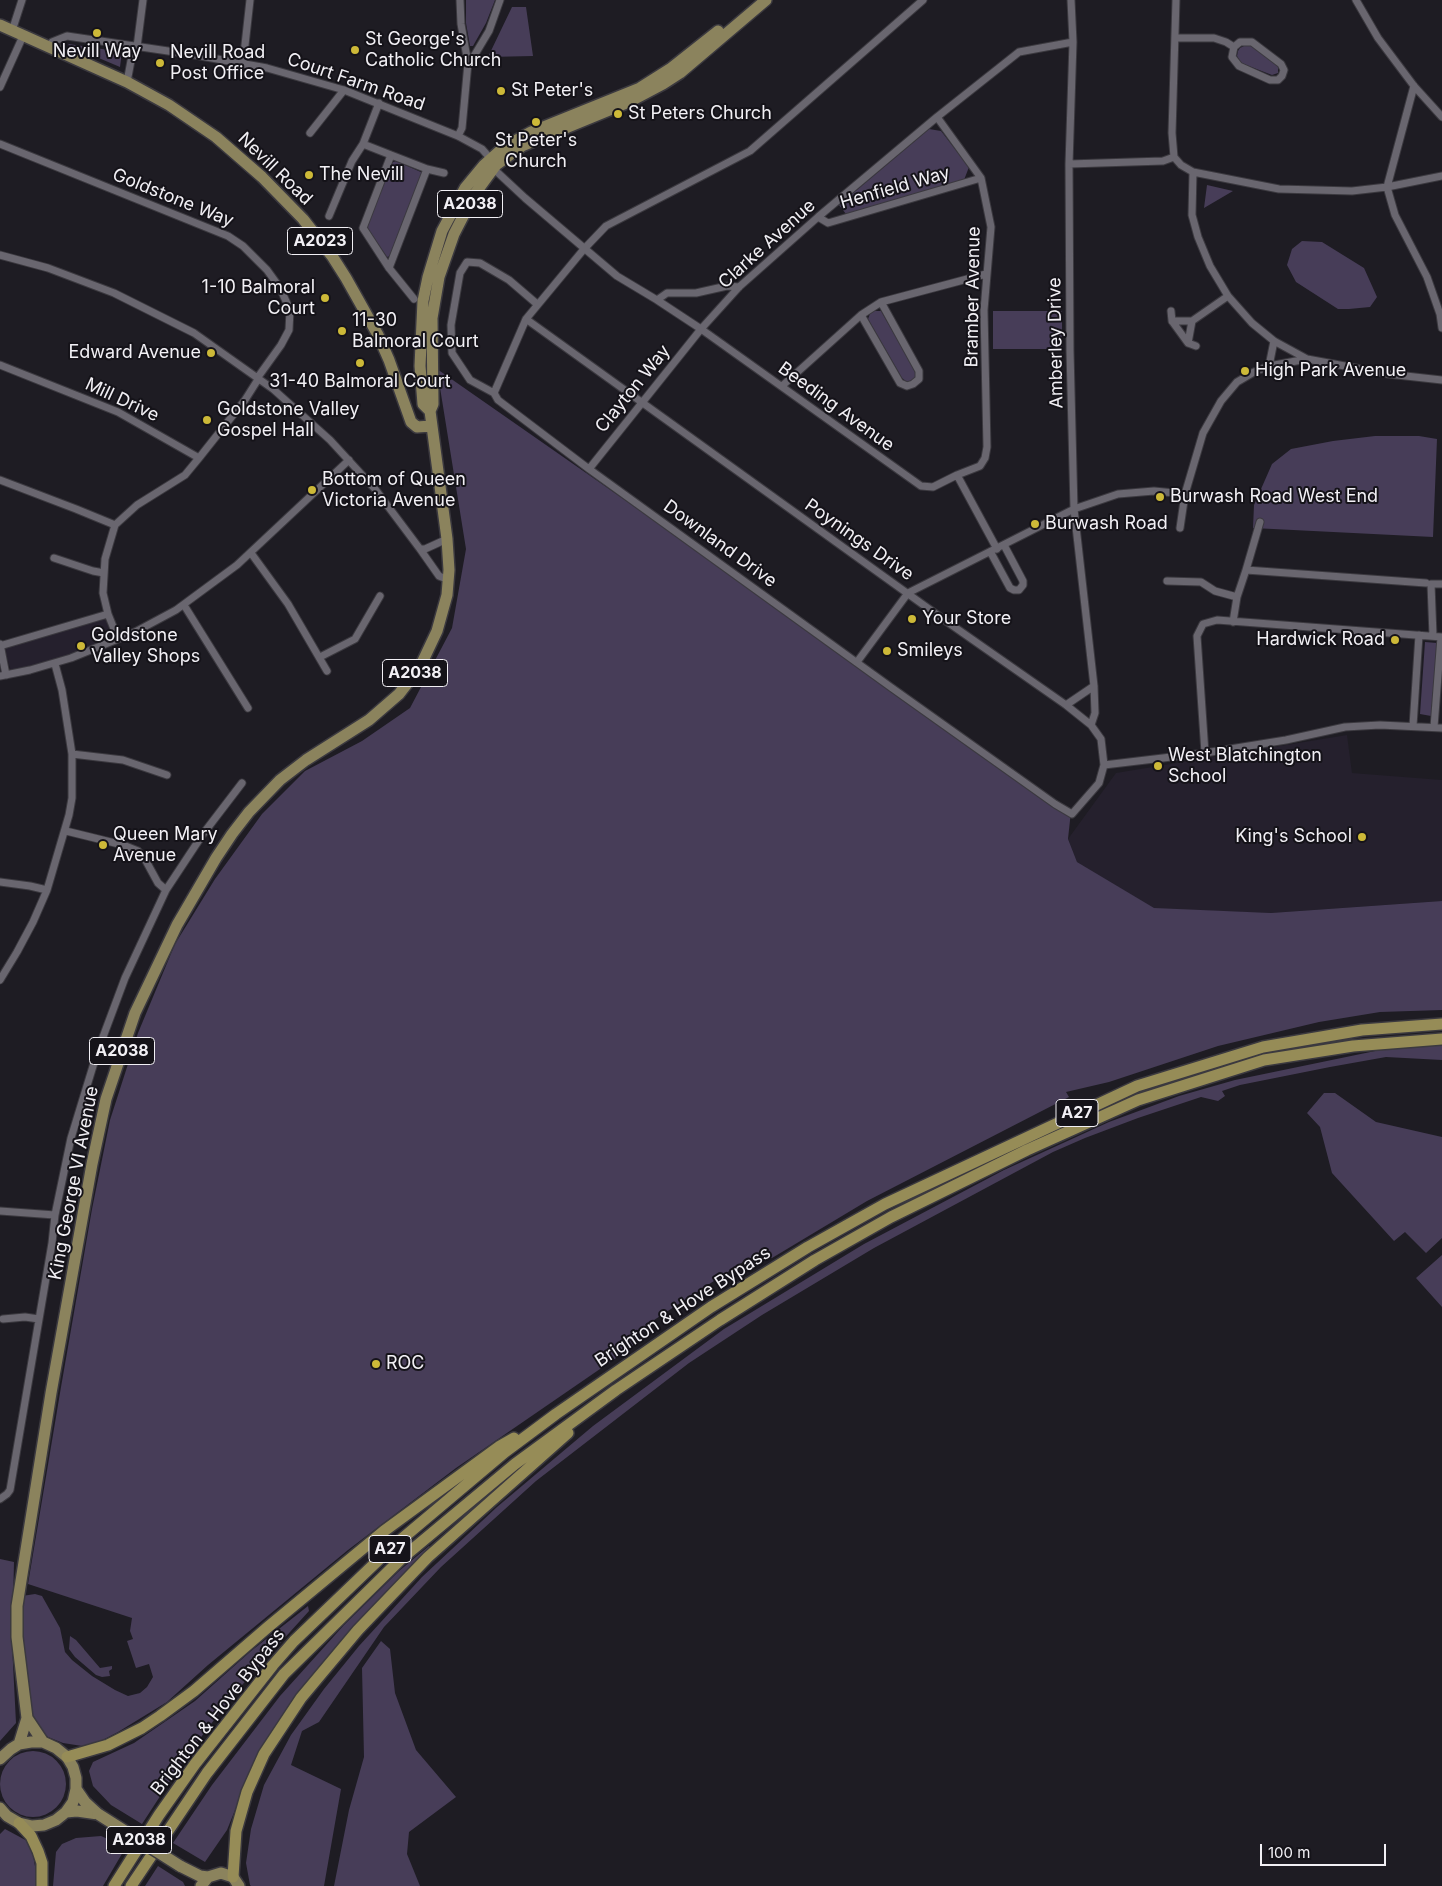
<!DOCTYPE html>
<html>
<head>
<meta charset="utf-8">
<style>
	body { margin:0 }
	#map { position:relative; width:1442px; height:1886px; overflow:hidden; background:#1e1c23; font-family:Inter,sans-serif }
	canvas { display:block }
	.scale { position:absolute; left:1260px; top:1844px; width:126px; height:22px; box-sizing:border-box; border:2px solid #f2f0f5; border-top:0; padding-left:6px; font-size:15px; line-height:18px; white-space:nowrap; color:#f2f0f5; -webkit-text-stroke:4px #151319; paint-order:stroke }
</style>
</head>
<body>
<div id="map">
<canvas width="1442" height="1886"></canvas>
<div class="scale">100 m</div>
</div>
<script>
const c = document.querySelector('canvas').getContext('2d');
c.lineJoin = 'round';
function fillPath(path, color) {
  c.fillStyle = color;
  c.fill(path, 'evenodd');
}
function shape(rows) {
  const path = new Path2D();
  for (const r of rows) {
    if (r.length === 3) {
      path.moveTo(r[0] + r[2], r[1]);
      path.arc(r[0], r[1], r[2], 0, 2 * Math.PI);
      continue;
    }
    path.moveTo(r[0], r[1]);
    for (let i = 2; i < r.length; i += 2) path.lineTo(r[i], r[i + 1]);
  }
  return path;
}
function stroke(path, color, width, dash) {
  c.strokeStyle = color;
  c.lineWidth = width;
  c.lineCap = dash ? 'butt' : 'round';
  c.setLineDash(dash || []);
  c.stroke(path);
}
function label(font, color, halo, rows, align = 'center') {
  c.font = font + ' Inter,sans-serif';
  c.lineWidth = 4;
  c.setLineDash([]);
  c.textBaseline = 'middle';
  c.strokeStyle = halo;
  c.fillStyle = color;
  for (const [text, x, y, turn = 0] of rows) {
    c.save();
    c.translate(x, y);
    c.rotate((+turn || 0) * Math.PI / 180);
    c.textAlign = isNaN(turn) ? turn : align;
    if (halo) c.strokeText(text, 0, 0);
    c.fillText(text, 0, 0);
    c.restore();
  }
}
fillPath(shape([
	[106,617,110,635,105,642,55,661,11,671,4,648],
	[1347,735,1352,773,1442,780,1442,901,1271,913,1154,909,1077,862,1068,839,1116,773]
]), '#25202d');
fillPath(shape([
	[466,0,495,0,486,23,473,46,470,46,466,23],
	[512,7,526,7,533,56,488,57],
	[69,44,122,52,120,67,68,45],
	[1246,45,1252,46,1278,66,1278,73,1272,75,1241,63,1237,56,1238,51,1240,48],
	[929,129,941,131,969,167,964,180,846,214,839,205],
	[396,161,423,173,390,256,387,257,368,229,367,223,391,163],
	[1207,185,1233,191,1204,208],
	[1302,241,1322,242,1364,268,1377,297,1370,307,1349,309,1338,309,1296,282,1287,265,1292,249],
	[871,311,881,311,916,372,916,378,912,381,908,383,902,378,868,319],
	[993,311,1062,311,1062,349,993,349],
	[437,369,1071,811,1068,839,1077,862,1154,908,1271,913,1442,901,1442,1010,1380,1012,1319,1022,1218,1046,1109,1082,1066,1092,1069,1097,867,1201,772,1258,743,1262,651,1322,632,1347,456,1468,348,1550,208,1665,167,1702,118,1732,95,1744,82,1746,63,1743,48,1737,38,1728,33,1717,21,1631,22,1596,35,1594,42,1596,60,1628,65,1652,72,1660,92,1676,115,1690,128,1696,140,1693,147,1687,153,1677,149,1664,136,1668,127,1641,133,1639,130,1631,132,1618,28,1584,61,1387,92,1209,110,1120,138,1033,175,944,215,879,262,814,305,771,362,741,410,708,452,628,466,549],
	[1375,436,1419,436,1437,439,1433,537,1253,528,1254,505,1272,464,1291,449,1333,441],
	[1425,642,1437,643,1431,716,1420,714],
	[1442,1045,1442,1060,1386,1057,1330,1067,1240,1085,1222,1091,1225,1096,1218,1101,1201,1097,1138,1118,1085,1138,1053,1152,874,1248,762,1315,689,1363,536,1481,441,1567,384,1627,319,1722,302,1731,291,1765,341,1789,324,1886,251,1886,250,1885,246,1863,251,1829,264,1785,291,1735,324,1689,359,1646,422,1577,497,1507,593,1426,724,1329,864,1244,1004,1170,1109,1122,1179,1096,1235,1080,1380,1050],
	[1324,1093,1335,1093,1376,1122,1442,1137,1442,1238,1426,1253,1405,1232,1394,1241,1332,1173,1320,1127,1307,1113],
	[1442,1255,1442,1307,1416,1278],
	[429,1546,431,1549,300,1690,255,1760,227,1830,205,1862,173,1843,212,1785,280,1696,344,1625,399,1571],
	[0,1559,14,1562,12,1644,16,1723,0,1741],
	[308,1606,309,1611,233,1695,183,1761,142,1824,111,1805,93,1786,89,1771,93,1762,134,1743,195,1701,251,1651],
	[70,1636,76,1640,100,1668,112,1666,112,1669,109,1671,110,1676,102,1677,96,1675,75,1657,69,1649],
	[381,1641,390,1649,395,1693,416,1750,456,1797,409,1832,407,1854,420,1886,334,1886,349,1810,364,1757,362,1668],
	[33,1784,33],
	[5,1829,31,1843,37,1878,36,1886,0,1886,0,1834],
	[101,1836,126,1847,103,1886,53,1886,56,1852,62,1844,76,1838],
	[158,1866,183,1882,185,1886,145,1886]
]), '#473d58');
const minor = shape([
	[1071,0,1073,42,1069,164,1070,351,1074,509,1094,686,1095,713,1091,725],
	[1356,0,1378,38,1414,86,1442,117],
	[12,31,22,0],
	[1176,38,1214,38,1226,42,1234,47,1240,42,1252,42,1281,64,1284,70,1282,76,1278,80,1270,80,1239,66,1232,57,1234,47],
	[50,46,52,42,67,36,195,55,267,68,344,90,458,136,482,149,496,165,496,171,525,198,617,276,657,300,701,329,921,486,933,487,957,475,980,466,985,458,987,447,984,310,991,227,981,178,937,117],
	[243,63,250,0],
	[468,63,471,61,489,31,500,0],
	[127,82,133,50,137,47,143,0],
	[1414,86,1387,187,1395,215,1427,277,1440,314,1442,328],
	[0,87,23,36],
	[379,103,363,144,391,155],
	[310,133,344,90],
	[458,136,462,128,468,63,461,24,460,0],
	[0,144,228,236,243,246,267,270,280,288,290,310,289,330,281,345,258,377,257,381,245,400,199,458,185,475,137,505,115,525,105,559,103,593,108,614,118,639],
	[1174,157,1181,165,1193,172,1279,189,1352,191,1387,187,1442,176],
	[1174,157,1172,133,1176,0],
	[1069,164,1163,161,1174,157],
	[427,169,444,173],
	[1193,172,1192,215,1198,237,1210,266,1228,296,1252,323,1274,341,1307,359,1388,374,1442,380],
	[329,216,352,161,363,144],
	[818,217,828,223,981,178],
	[0,255,48,268,114,293,194,333,273,389,330,440,375,489,420,549,425,549,447,539],
	[389,268,427,169,391,155,363,228,389,268,414,299],
	[657,300,667,293,696,293,727,286,739,287],
	[1171,311,1172,321,1188,343],
	[861,315,900,383,907,386,913,384,919,379,919,371,881,302],
	[526,319,943,619,1066,705,1091,725,1101,739,1104,765,1099,783,1072,814,1055,804,892,688,589,469,498,400,494,393,526,319,584,249,606,226,750,151,923,0],
	[1172,321,1192,321],
	[1196,346,1188,343,1192,321,1228,296],
	[0,365,118,412,199,458],
	[1269,366,1274,341],
	[782,386,861,315,881,302,986,274],
	[494,393,470,380,452,353,451,325,460,273,467,262,480,263,509,280,537,304],
	[589,469,701,329,739,287,818,217,937,117,1019,52,1073,42],
	[957,475,997,549],
	[0,480,76,509,115,525],
	[1180,528,1185,494,1203,433,1221,401,1237,382,1254,372,1269,366,1307,359],
	[420,549,439,576,449,580],
	[251,553,288,604,327,671],
	[991,553,1010,588,1014,590,1019,590,1023,585,1023,581,1004,545],
	[54,558,93,571,104,573],
	[1246,570,1260,522],
	[1167,581,1201,582,1215,591,1237,597],
	[184,605,248,708],
	[1233,622,1237,597,1246,570,1426,583],
	[1433,636,1431,584,1442,584],
	[0,644,6,675],
	[0,646,108,614],
	[320,657,355,639,380,596],
	[857,662,908,593,1074,509,1118,494,1154,491,1185,494],
	[0,676,30,670,71,658,135,632,176,610,237,565,349,460],
	[1066,705,1094,686],
	[1413,726,1419,635],
	[1434,727,1441,637],
	[1205,753,1197,636,1203,624,1217,620,1442,637],
	[72,754,123,760,167,775],
	[1104,765,1205,753,1286,740,1345,727,1380,725,1442,728],
	[0,882,30,886,47,890],
	[166,890,203,834,242,783],
	[0,980,17,952,33,922,47,890,69,815,72,798,72,754,62,690,55,664],
	[0,1211,55,1215],
	[3,1319,25,1317,39,1319],
	[0,1499,7,1494,10,1490,52,1243,55,1215,71,1138,97,1053,125,978,166,890,158,883,146,861,138,851,123,845,66,831]
]);
const primary = shape([
	[0,25,127,82,169,105,216,137,262,177,303,219,332,256,346,278,378,335,389,360,411,422,417,427,431,426],
	[430,411,423,404,420,366,423,301,428,277,442,231,465,188,484,165,504,147,531,132,640,88,670,69,718,31],
	[27,1718,43,1742],
	[19,1744,27,1718,17,1637,17,1606,51,1393,92,1164,106,1099,135,1013,177,925,216,858,232,834,249,812,280,780,306,760,369,720,399,694,420,667,437,631,447,595,449,570,447,539,430,411,433,404,432,318,439,277,454,234,474,195,496,165,522,146,629,102,663,84,680,73,766,0],
	[0,1759,11,1749,19,1744,31,1742,43,1742,56,1748,67,1757,73,1767,76,1778,76,1789,73,1802,66,1812,56,1820,44,1825,32,1826,19,1823,7,1816,0,1808],
	[76,1789,85,1802,98,1814],
	[66,1812,77,1811,98,1814],
	[180,1866,200,1876,208,1877],
	[201,1886,208,1877,221,1873,233,1877,239,1886]
]);
const trunk = shape([
	[67,1757,108,1745,142,1728,160,1716,194,1691,268,1627,384,1531,500,1446,514,1438],
	[19,1823,31,1836,38,1851,42,1863,42,1886],
	[233,1877,236,1831,247,1792,264,1754,301,1698,358,1630,428,1557,568,1433],
	[114,1886,159,1815,195,1764,273,1665,294,1641,391,1548,505,1452,556,1414,711,1307,808,1247,885,1204,1137,1086,1263,1047,1362,1030,1442,1024],
	[131,1886,207,1773,284,1674,401,1559,515,1464,616,1390,720,1320,815,1260,891,1217,1027,1150,1138,1100,1264,1060,1353,1046,1442,1039]
]);
stroke(minor, '#3b393f', 9);
stroke(primary, '#3b393f', 14);
stroke(trunk, '#3b393f', 14);
stroke(minor, '#69666f', 7);
stroke(primary, '#8b835d', 11);
stroke(trunk, '#968c57', 11);
const primaryBridge = shape([
	[98,1814,180,1866]
]);
stroke(primaryBridge, '#3b393f', 14, []);
stroke(primaryBridge, '#8b835d', 11);
for (const [x, y, r, color] of [
	[97,33,5,"#cdb938"],
	[355,50,5,"#cdb938"],
	[160,63,5,"#cdb938"],
	[501,91,5,"#cdb938"],
	[618,114,5,"#cdb938"],
	[536,122,5,"#cdb938"],
	[309,175,5,"#cdb938"],
	[325,298,5,"#cdb938"],
	[342,331,5,"#cdb938"],
	[211,353,5,"#cdb938"],
	[360,363,5,"#cdb938"],
	[1245,371,5,"#cdb938"],
	[207,420,5,"#cdb938"],
	[312,490,5,"#cdb938"],
	[1160,497,5,"#cdb938"],
	[1035,524,5,"#cdb938"],
	[912,619,5,"#cdb938"],
	[1395,640,5,"#cdb938"],
	[81,646,5,"#cdb938"],
	[887,651,5,"#cdb938"],
	[1158,766,5,"#cdb938"],
	[1362,837,5,"#cdb938"],
	[103,845,5,"#cdb938"],
	[376,1364,5,"#cdb938"]
]) {
  const dot = new Path2D();
  dot.arc(x, y, r, 0, 2 * Math.PI);
  c.fillStyle = color;
  c.fill(dot);
  stroke(dot, '#151319', 2);
}
for (const [x, y, w] of [
	[470,204,65],
	[320,241,65],
	[415,673,65],
	[122,1051,65],
	[1077,1113,42],
	[390,1549,42],
	[139,1840,65]
]) {
  const box = new Path2D();
  box.roundRect(x - w / 2, y - 13.5, w, 27, 4);
  c.fillStyle = '#151319';
  c.fill(box);
  stroke(box, '#f2f0f5', 1);
}
label('bold 16px', '#f2f0f5', null, [
	["A2038",470,204],
	["A2023",320,241],
	["A2038",415,673],
	["A2038",122,1051],
	["A27",1077,1113],
	["A27",390,1549],
	["A2038",139,1840]
]);
label('18px', '#f2f0f5', '#151319', [
	["St George's",365,40],
	["Catholic Church",365,61],
	["Nevill Way",97,52,"center"],
	["Nevill Road",170,53],
	["Post Office",170,74],
	["St Peter's",511,91],
	["St Peters Church",628,114],
	["St Peter's",536,141,"center"],
	["Church",536,162,"center"],
	["The Nevill",319,175],
	["1-10 Balmoral",315,288,"right"],
	["Court",315,309,"right"],
	["11-30",352,321],
	["Balmoral Court",352,342],
	["Edward Avenue",201,353,"right"],
	["High Park Avenue",1255,371],
	["31-40 Balmoral Court",360,382,"center"],
	["Goldstone Valley",217,410],
	["Gospel Hall",217,431],
	["Bottom of Queen",322,480],
	["Victoria Avenue",322,501],
	["Burwash Road West End",1170,497],
	["Burwash Road",1045,524],
	["Your Store",922,619],
	["Goldstone",91,636],
	["Valley Shops",91,657],
	["Hardwick Road",1385,640,"right"],
	["Smileys",897,651],
	["West Blatchington",1168,756],
	["School",1168,777],
	["Queen Mary",113,835],
	["Avenue",113,856],
	["King's School",1352,837,"right"],
	["ROC",386,1364]
], 'left');
label('18px', '#f2f0f5', '#151319', [
	["Court Farm Road",356,82,19],
	["Nevill Road",275,169,44],
	["Henfield Way",895,188,-16],
	["Goldstone Way",173,198,22],
	["Clarke Avenue",767,244,-42],
	["Bramber Avenue",973,297,-89],
	["Amberley Drive",1056,343,-91],
	["Clayton Way",633,389,-51],
	["Mill Drive",122,400,25],
	["Beeding Avenue",836,407,36],
	["Poynings Drive",859,540,35],
	["Downland Drive",720,544,36],
	["King George VI Avenue",74,1183,-79],
	["Brighton & Hove Bypass",683,1307,-33],
	["Brighton & Hove Bypass",218,1712,-52]
]);
</script>
</body>
</html>
